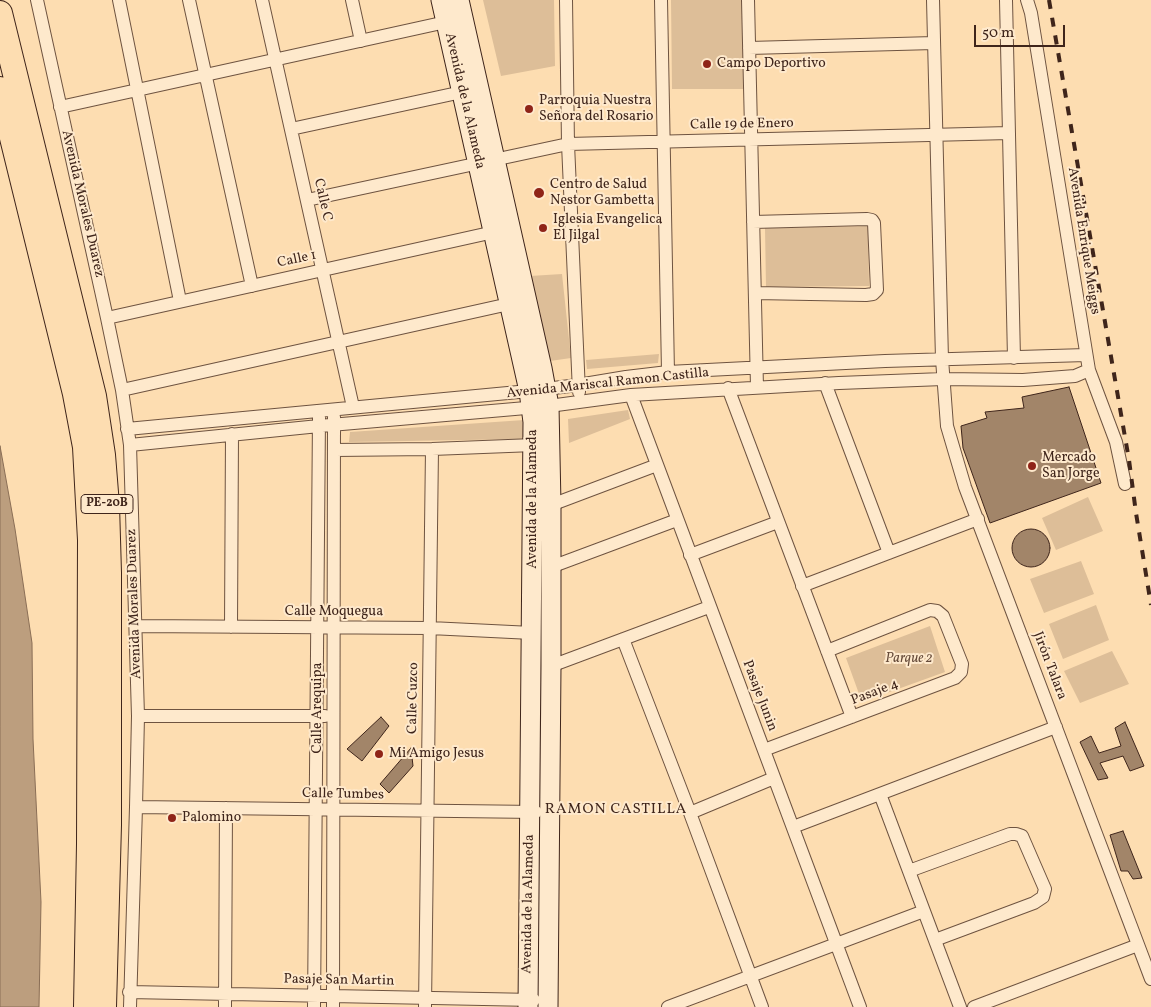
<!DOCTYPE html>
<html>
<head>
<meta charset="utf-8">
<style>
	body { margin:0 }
	#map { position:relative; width:1151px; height:1007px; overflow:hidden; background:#fdddb1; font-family:Vollkorn,serif }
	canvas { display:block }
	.scale { position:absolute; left:974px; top:25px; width:91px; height:22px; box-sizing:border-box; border:2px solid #3f251b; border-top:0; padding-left:6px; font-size:15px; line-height:18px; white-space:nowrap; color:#3f251b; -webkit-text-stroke:4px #fee9cc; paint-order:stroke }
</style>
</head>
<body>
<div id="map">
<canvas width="1151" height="1007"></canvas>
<div class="scale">50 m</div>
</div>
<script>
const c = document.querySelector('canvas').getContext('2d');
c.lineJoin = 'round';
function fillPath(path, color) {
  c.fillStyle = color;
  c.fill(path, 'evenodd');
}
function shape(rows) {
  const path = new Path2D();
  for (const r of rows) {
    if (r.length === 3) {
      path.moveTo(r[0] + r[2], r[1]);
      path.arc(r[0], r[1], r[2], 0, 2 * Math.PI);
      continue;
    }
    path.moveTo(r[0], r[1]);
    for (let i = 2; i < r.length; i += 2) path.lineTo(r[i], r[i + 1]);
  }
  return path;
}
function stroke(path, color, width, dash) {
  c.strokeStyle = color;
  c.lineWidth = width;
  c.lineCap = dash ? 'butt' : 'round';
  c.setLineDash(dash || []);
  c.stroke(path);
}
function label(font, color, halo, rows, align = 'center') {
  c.font = font + ' Vollkorn,serif';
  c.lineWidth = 4;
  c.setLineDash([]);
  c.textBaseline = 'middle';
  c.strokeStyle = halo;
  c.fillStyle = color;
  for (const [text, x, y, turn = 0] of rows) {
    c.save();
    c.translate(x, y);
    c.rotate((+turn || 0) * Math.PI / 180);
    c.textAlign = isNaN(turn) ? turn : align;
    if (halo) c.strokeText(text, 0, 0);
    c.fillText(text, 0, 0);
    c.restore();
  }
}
fillPath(shape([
	[483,0,554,0,555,66,501,76],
	[671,0,742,0,744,89,672,89],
	[868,226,869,286,766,287,765,228],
	[562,274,571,358,550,361,530,276],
	[659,354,658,363,587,369,586,360],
	[628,410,630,419,569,443,568,419],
	[524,420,524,439,349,442,350,432],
	[1088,497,1103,531,1056,550,1042,518],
	[1081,561,1094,594,1044,613,1030,579],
	[1096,605,1109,640,1063,659,1049,624],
	[930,626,945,672,862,702,846,658],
	[1112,651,1129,684,1080,703,1064,671]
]), '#ddbe98');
const water = shape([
	[0,446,15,529,32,643,33,739,41,902,39,1007,0,1007,0,446]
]);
fillPath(water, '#bc9e7e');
stroke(water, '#8a6e56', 1);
const building = shape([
	[1069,387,1101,483,990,523,963,448,961,426,987,418,985,412,1024,408,1022,397,1069,387],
	[1031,548,19],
	[381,717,389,726,362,761,347,749,381,717],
	[1125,722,1144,766,1130,771,1123,756,1100,763,1108,778,1098,780,1080,742,1091,736,1099,753,1121,746,1115,728,1125,722],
	[411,748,413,766,389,793,380,784,411,748],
	[1123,831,1142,878,1133,879,1128,871,1121,871,1110,835,1123,831]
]);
fillPath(building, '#a28569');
stroke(building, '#3f251b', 1);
const street = shape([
	[37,0,107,318,122,390,130,445,138,716,136,807,130,1007],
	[119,0,180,301],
	[189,0,252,286],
	[262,0,353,407],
	[352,0,361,41],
	[566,0,568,144,579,392],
	[661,0,668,372],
	[748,0,757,387],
	[933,0,942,359,947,426,965,487,1151,979],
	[1006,0,1014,358],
	[1027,0,1031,13,1089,370,1116,442,1125,484],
	[749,48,934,43],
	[60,107,446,22],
	[291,129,462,92],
	[307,200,568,144,1009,133],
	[753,222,867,219,872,220,874,223,877,290,873,294,866,295,755,293],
	[107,318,494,232],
	[825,383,889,553],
	[728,388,852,717],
	[122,390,509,304],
	[631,395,860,1007],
	[127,429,529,391,578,385,626,377,668,372,885,361,1086,355],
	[130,445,319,426,549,406,631,395,839,383,943,379,1023,380,1075,376,1089,370],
	[334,450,432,449,534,445],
	[551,505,657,465],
	[690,555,778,522],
	[551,567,677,520],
	[802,586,978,519],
	[136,626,430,628,532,633],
	[231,627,232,434],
	[623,639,690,813,762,1007],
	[551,666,709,607],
	[138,716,325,716],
	[764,750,955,678,961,672,962,664,943,616,937,611,930,610,827,651],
	[880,794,960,1007],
	[136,807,536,812],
	[690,813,774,778],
	[793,827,1056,727],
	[909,871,1010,834,1016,834,1022,836,1045,889,1043,897,1034,903,935,940],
	[129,992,534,1000],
	[225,1007,226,808],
	[314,1007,319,417],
	[333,1007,334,417],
	[425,1007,432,449],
	[668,1007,924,911],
	[974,1007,1138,945]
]);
const secondary = shape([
	[441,0,529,391,533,422,528,1007],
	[459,0,542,368,549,406,551,505,551,666,548,1007]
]);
const highway = shape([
	[0,13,94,396,103,455,107,505,109,573,109,825,104,1007],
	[0,89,75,394,85,447,90,540,89,844,86,1007]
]);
stroke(street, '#6e5340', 14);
stroke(secondary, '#3f251b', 21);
stroke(highway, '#3f251b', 26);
stroke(street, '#fee9cc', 12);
stroke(secondary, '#fee9cc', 19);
stroke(highway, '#fdddb1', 24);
stroke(shape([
	[1049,0,1129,460,1136,513,1151,605]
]), '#3f251b', 4, [9, 9]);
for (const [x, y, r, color] of [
	[707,64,5,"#8f2418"],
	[529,109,5,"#8f2418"],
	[539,193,6,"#8f2418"],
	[543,228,5,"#8f2418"],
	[1032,466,5,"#8f2418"],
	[379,754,5,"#8f2418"],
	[172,818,5,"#8f2418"]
]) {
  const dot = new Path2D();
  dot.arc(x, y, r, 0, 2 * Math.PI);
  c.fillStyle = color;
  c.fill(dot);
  stroke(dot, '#fee9cc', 2);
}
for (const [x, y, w] of [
	[107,504,52]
]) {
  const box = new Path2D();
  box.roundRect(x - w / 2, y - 9.5, w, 19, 4);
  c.fillStyle = '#fee9cc';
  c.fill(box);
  stroke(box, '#3f251b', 1);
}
label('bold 12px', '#3f251b', null, [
	["PE-20B",107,504]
]);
label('14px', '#3f251b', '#fee9cc', [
	["Campo Deportivo",717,64],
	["Parroquia Nuestra",539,101],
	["Señora del Rosario",539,117],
	["Centro de Salud",550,185],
	["Nestor Gambetta",550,201],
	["Iglesia Evangelica",553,220],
	["El Jilgal",553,236],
	["Mercado",1042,458],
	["San Jorge",1042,474],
	["Mi Amigo Jesus",389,754],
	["Palomino",182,818]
], 'left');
label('14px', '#3f251b', '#fee9cc', [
	["Avenida de la Alameda",464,101,77],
	["Calle 19 de Enero",742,125,-1],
	["Calle C",322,200,77],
	["Avenida Morales Duarez",82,204,77],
	["Avenida Enrique Meiggs",1083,241,81],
	["Calle 1",297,260,-12],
	["Avenida Mariscal Ramon Castilla",608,384,-6],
	["Avenida de la Alameda",533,499,-90],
	["Avenida Morales Duarez",135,604,-92],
	["Calle Moquegua",334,612],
	["Jirón Talara",1049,666,69],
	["Pasaje 4",875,693,-21],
	["Pasaje Junin",759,696,69],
	["Calle Cuzco",414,698,-89],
	["Calle Arequipa",318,708,-90],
	["Calle Tumbes",343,795,1],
	["Avenida de la Alameda",529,904,-89],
	["Pasaje San Martin",339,981,1]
]);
label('italic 14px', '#664b3a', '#fee9cc', [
	["Parque 2",909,659]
]);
c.letterSpacing = '1px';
label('15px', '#3f251b', '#fee9cc', [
	["RAMON CASTILLA",616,810]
]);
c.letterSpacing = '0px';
</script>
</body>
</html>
